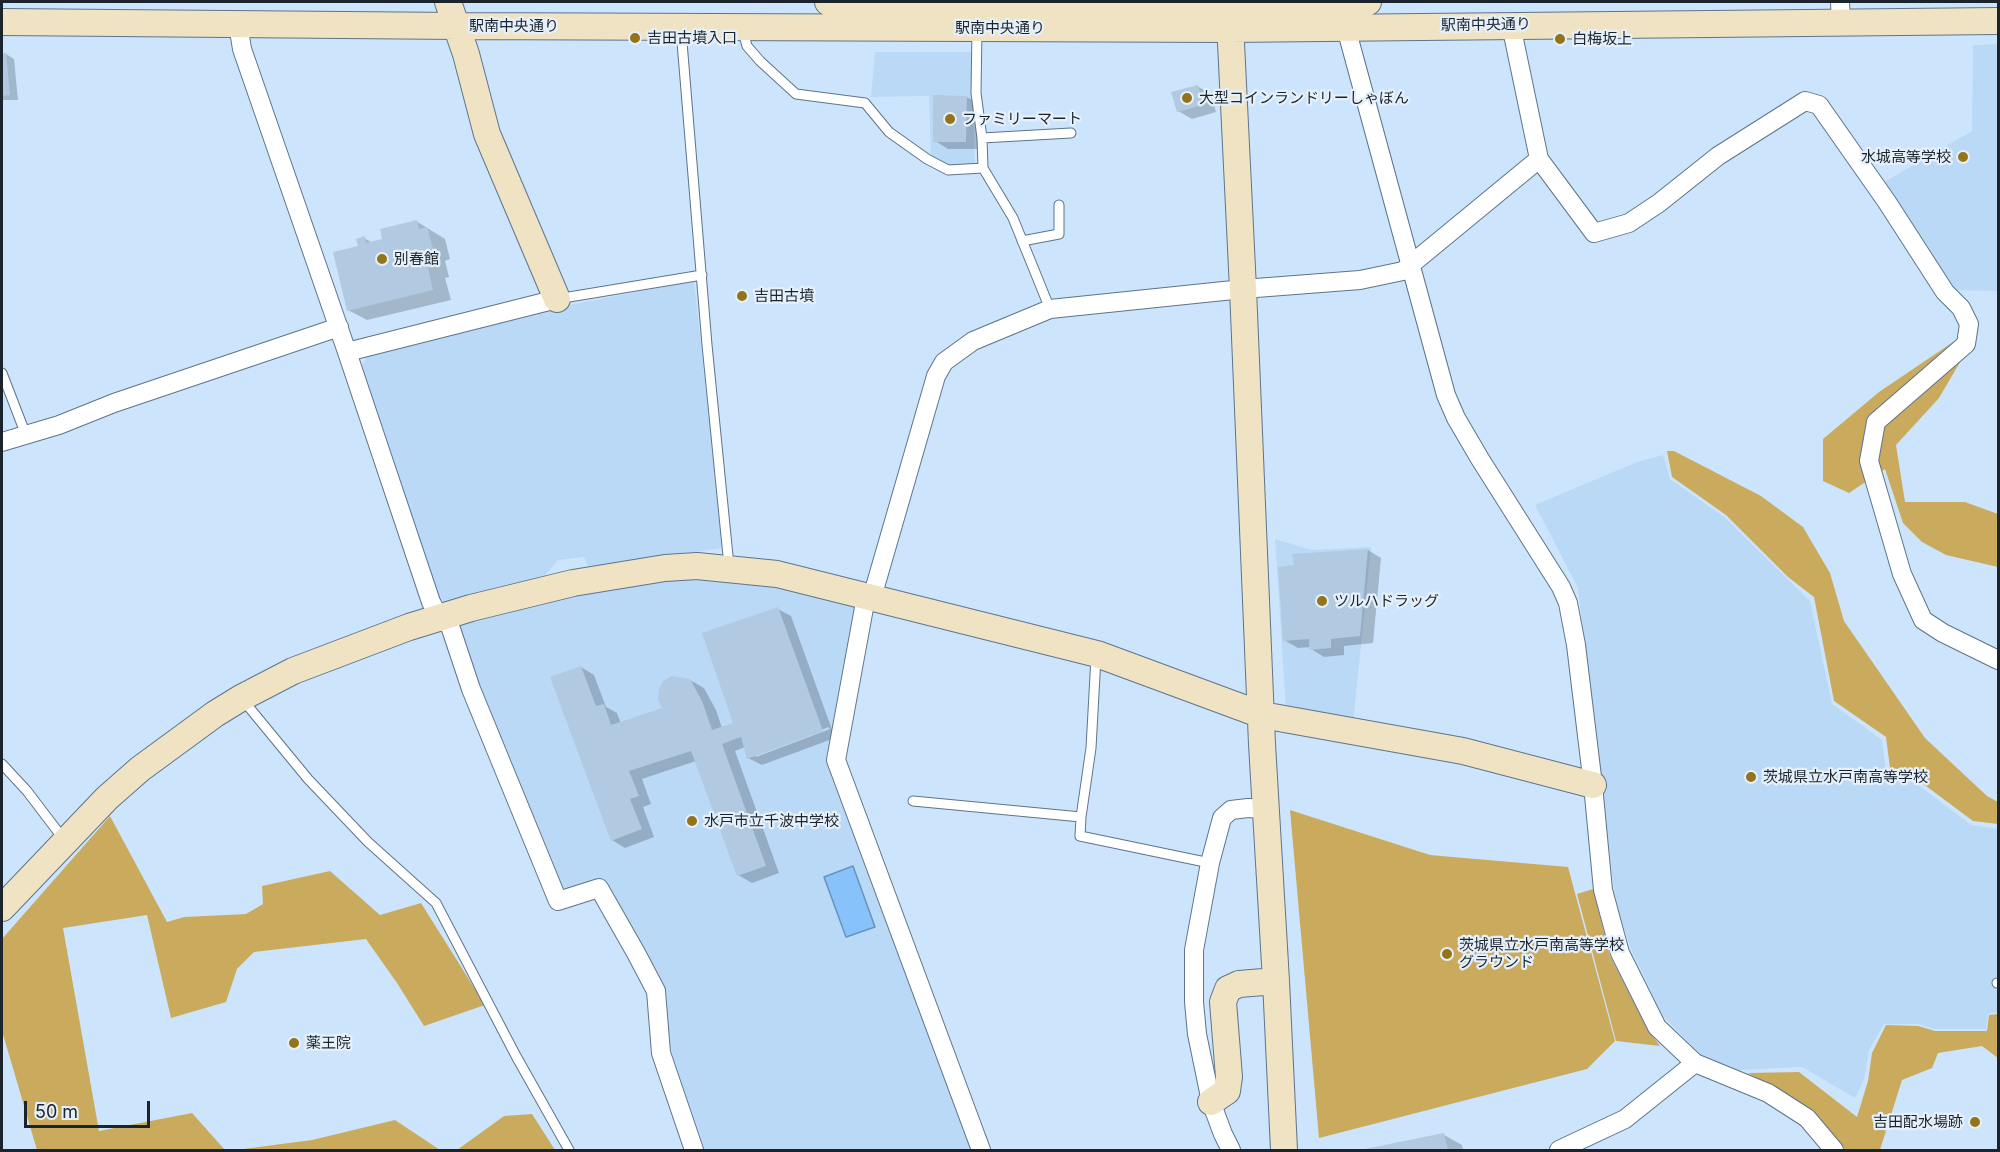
<!DOCTYPE html>
<html>
<head>
<meta charset="utf-8">
<style>
	body { margin:0 }
	#map { position:relative; width:2000px; height:1152px; overflow:hidden; background:#cce5fd; font-family:Inter,sans-serif }
	canvas { display:block }
	.frame { position:absolute; inset:0; border:3px solid #1b242d; pointer-events:none }
	.scale { position:absolute; left:24px; top:1101px; width:126px; height:27px; box-sizing:border-box; border:3px solid #1b242d; border-top:0; padding-left:8px; font-size:18px; line-height:21px; white-space:nowrap; color:#1b242d; -webkit-text-stroke:4px #e6f0fa; paint-order:stroke }
</style>
</head>
<body>
<div id="map">
<canvas width="2000" height="1152"></canvas>
<div class="frame"></div>
<div class="scale">50 m</div>
</div>
<script>
const c = document.querySelector('canvas').getContext('2d');
c.lineJoin = 'round';
function fillPath(path, color) {
  c.fillStyle = color;
  c.fill(path, 'evenodd');
}
function shape(rows) {
  const path = new Path2D();
  for (const r of rows) {
    path.moveTo(r[0], r[1]);
    for (let i = 2; i < r.length; i += 2) path.lineTo(r[i], r[i + 1]);
  }
  return path;
}
function stroke(path, color, width, dash) {
  c.strokeStyle = color;
  c.lineWidth = width;
  c.lineCap = dash ? 'butt' : 'round';
  c.setLineDash(dash || []);
  c.stroke(path);
}
function label(font, color, halo, rows, align = 'center') {
  c.font = font + ' Inter,"Noto Sans JP",sans-serif';
  c.lineWidth = 4.5;
  c.setLineDash([]);
  c.textBaseline = 'middle';
  c.strokeStyle = halo;
  c.fillStyle = color;
  for (const [text, x, y, turn = 0] of rows) {
    c.save();
    c.translate(x, y);
    c.rotate((+turn || 0) * Math.PI / 180);
    c.textAlign = isNaN(turn) ? turn : align;
    if (halo) c.strokeText(text, 0, 0);
    c.fillText(text, 0, 0);
    c.restore();
  }
}
fillPath(shape([
	[1998,44,1998,291,1949,290,1881,184,1972,131,1973,45],
	[875,52,972,52,975,167,949,167,931,158,929,96,871,97],
	[694,281,723,548,588,566,584,557,558,560,542,579,446,604,438,596,360,369,368,355,543,310],
	[1663,455,1670,479,1724,517,1810,601,1832,704,1882,740,1886,771,1917,784,1971,825,1998,829,1998,1012,1988,1014,1986,1029,1935,1029,1919,1024,1884,1024,1869,1050,1864,1080,1855,1098,1802,1067,1738,1070,1703,1057,1663,1016,1630,947,1615,899,1578,588,1535,505,1637,462],
	[1275,539,1312,550,1371,547,1353,724,1286,709],
	[656,577,746,578,858,606,831,761,974,1150,705,1150,668,1042,602,880,561,892,478,692,457,624,463,618]
]), '#bad9f6');
fillPath(shape([
	[1953,342,1963,357,1939,398,1896,445,1905,502,1965,502,1998,514,1998,567,1946,555,1922,542,1903,523,1885,469,1849,493,1823,481,1823,439,1879,392],
	[1667,451,1674,451,1761,496,1803,527,1830,573,1844,621,1925,738,1987,796,1998,802,1998,824,1973,821,1918,780,1890,768,1886,737,1834,701,1814,597,1788,577,1726,515,1672,477],
	[1290,810,1430,855,1568,867,1615,1041,1587,1069,1319,1138],
	[110,816,167,922,184,917,246,914,263,904,262,886,330,871,380,915,421,903,485,1005,424,1026,397,983,366,939,254,952,237,969,226,1002,171,1018,147,915,63,928,99,1131,192,1113,225,1150,37,1150,2,1031,2,939],
	[1593,889,1610,956,1648,1030,1660,1046,1616,1041,1577,894],
	[1998,1014,1998,1058,1982,1046,1938,1053,1932,1068,1902,1080,1880,1150,1845,1150,1819,1119,1793,1099,1748,1073,1799,1072,1857,1117,1868,1081,1872,1053,1886,1025,1918,1026,1935,1031,1987,1031,1989,1015],
	[532,1114,555,1150,457,1150,504,1116],
	[395,1120,440,1150,236,1150,312,1140]
]), '#caab5e');
const water = shape([
	[853,866,875,927,846,937,824,877,853,866]
]);
fillPath(water, '#87c2fa');
stroke(water, '#6793bc', 1.5);
fillPath(shape([
	[2,54,6,54,14,59,18,100,2,100],
	[1197,86,1211,94,1216,112,1192,119,1178,111],
	[967,97,980,105,980,149,948,149,935,141],
	[416,221,445,239,450,259,445,261,449,277,445,278,451,300,367,320,348,310,359,247,364,238,373,243,384,240],
	[1368,550,1381,558,1373,643,1344,646,1344,655,1324,657,1311,649,1311,647,1298,648,1284,640],
	[778,609,791,616,835,738,762,765,748,758,745,747,735,751,779,873,752,883,738,875,696,761,642,779,651,804,643,807,654,837,625,848,612,840,581,667,594,675,606,707,617,713,621,724,664,709,690,680,704,688,716,710,722,728,735,724],
	[829,727,830,729,756,757,756,754],
	[1444,1135,1462,1145,1463,1150,1367,1150]
]), '#0003');
fillPath(shape([
	[2,53,6,53,10,95,2,96],
	[1198,85,1203,105,1177,112,1171,92],
	[933,95,967,96,966,142,933,142],
	[417,220,419,229,427,227,433,249,427,251,431,267,428,268,433,290,347,311,333,252,358,246,356,239,365,236,366,243,382,239,380,229],
	[1368,549,1360,636,1331,639,1331,648,1309,650,1309,639,1283,641,1278,567,1294,565,1292,554],
	[778,607,823,731,747,759,741,737,722,744,766,866,737,876,691,751,629,771,639,796,630,799,642,829,611,841,550,677,581,666,596,706,604,704,611,725,662,708,658,700,659,689,663,681,672,676,690,679,702,701,712,730,733,723,702,633],
	[1444,1133,1448,1150,1365,1150,1365,1149]
]), '#b1c9e1');
const lane = shape([
	[742,28,747,46,760,61,796,94,865,103,889,132,927,159,948,170,983,168],
	[681,30,707,345,729,566],
	[977,30,976,93,982,138,983,168,1013,218,1050,309],
	[982,138,1071,133],
	[1022,241,1059,234,1059,205],
	[557,299,702,275],
	[2,373,26,435],
	[1096,657,1091,748,1081,817,1080,836,1210,863],
	[243,700,308,779,368,842,436,903,516,1056,569,1150],
	[2,764,27,791,65,841],
	[913,801,1081,817],
	[1997,983,1998,983]
]);
const street = shape([
	[1840,2,1841,22],
	[238,24,242,49,347,352,431,602,439,617,450,626,471,689,558,901,599,888,636,953,656,991,661,1053,694,1150],
	[1511,25,1539,159,1594,233,1629,223,1659,203,1718,156,1805,101,1819,105,1887,202,1945,292,1961,308,1969,324,1966,344,1876,422,1869,461,1902,574,1923,620,1943,633,1998,660],
	[1346,28,1446,395,1456,418,1480,459,1561,587,1568,603,1576,645,1593,785,1603,890,1620,953,1657,1027,1695,1063,1768,1093,1807,1118,1834,1150],
	[347,352,557,299],
	[2,442,59,425,114,403,339,327],
	[981,1150,836,760,864,608,875,587,936,376,944,362,973,341,1050,309,1243,289,1360,280,1403,271,1539,159],
	[1231,1150,1223,1134,1211,1102,1197,1034,1194,1002,1194,950,1210,863,1222,818,1231,810,1248,808,1266,809],
	[1559,1150,1625,1119,1695,1063]
]);
const secondary = shape([
	[448,2,466,54,487,134,557,299],
	[828,2,1229,4,1368,2],
	[1229,2,1243,289,1262,744,1276,981,1284,1150],
	[2,22,458,26,1230,29,1998,21],
	[2,908,107,798,140,769,215,714,241,698,293,671,409,627,471,608,573,583,665,568,697,566,777,574,1097,654,1262,715,1463,751,1593,785],
	[1211,1102,1227,1091,1229,1077,1223,1002,1228,989,1239,984,1276,981]
]);
stroke(lane, '#5e7489', 11);
stroke(street, '#5e7489', 20);
stroke(secondary, '#5e7489', 28);
stroke(lane, '#fff', 9);
stroke(street, '#fff', 18);
stroke(secondary, '#efe3c4', 26);
for (const [x, y, r, color] of [
	[635,38,6,"#93741b"],
	[1560,39,6,"#93741b"],
	[1187,98,6,"#93741b"],
	[950,119,6,"#93741b"],
	[1963,157,6,"#93741b"],
	[382,259,6,"#93741b"],
	[742,296,6,"#93741b"],
	[1322,601,6,"#93741b"],
	[1751,777,6,"#93741b"],
	[692,821,6,"#93741b"],
	[1447,954,6,"#93741b"],
	[294,1043,6,"#93741b"],
	[1975,1122,6,"#93741b"]
]) {
  const dot = new Path2D();
  dot.arc(x, y, r, 0, 2 * Math.PI);
  c.fillStyle = color;
  c.fill(dot);
  stroke(dot, '#e6f0fa', 2);
}
label('15px', '#1b242d', '#e6f0fa', [
	["駅南中央通り",1486,25,-1],
	["駅南中央通り",514,26],
	["駅南中央通り",1000,28]
]);
label('15px', '#1b242d', '#e6f0fa', [
	["吉田古墳入口",647,38],
	["白梅坂上",1572,39],
	["大型コインランドリーしゃぼん",1199,98],
	["ファミリーマート",962,119],
	["水城高等学校",1951,157,"right"],
	["別春館",394,259],
	["吉田古墳",754,296],
	["ツルハドラッグ",1334,601],
	["茨城県立水戸南高等学校",1763,777],
	["水戸市立千波中学校",704,821],
	["茨城県立水戸南高等学校",1459,945],
	["グラウンド",1459,962],
	["薬王院",306,1043],
	["吉田配水場跡",1963,1122,"right"]
], 'left');
</script>
</body>
</html>
